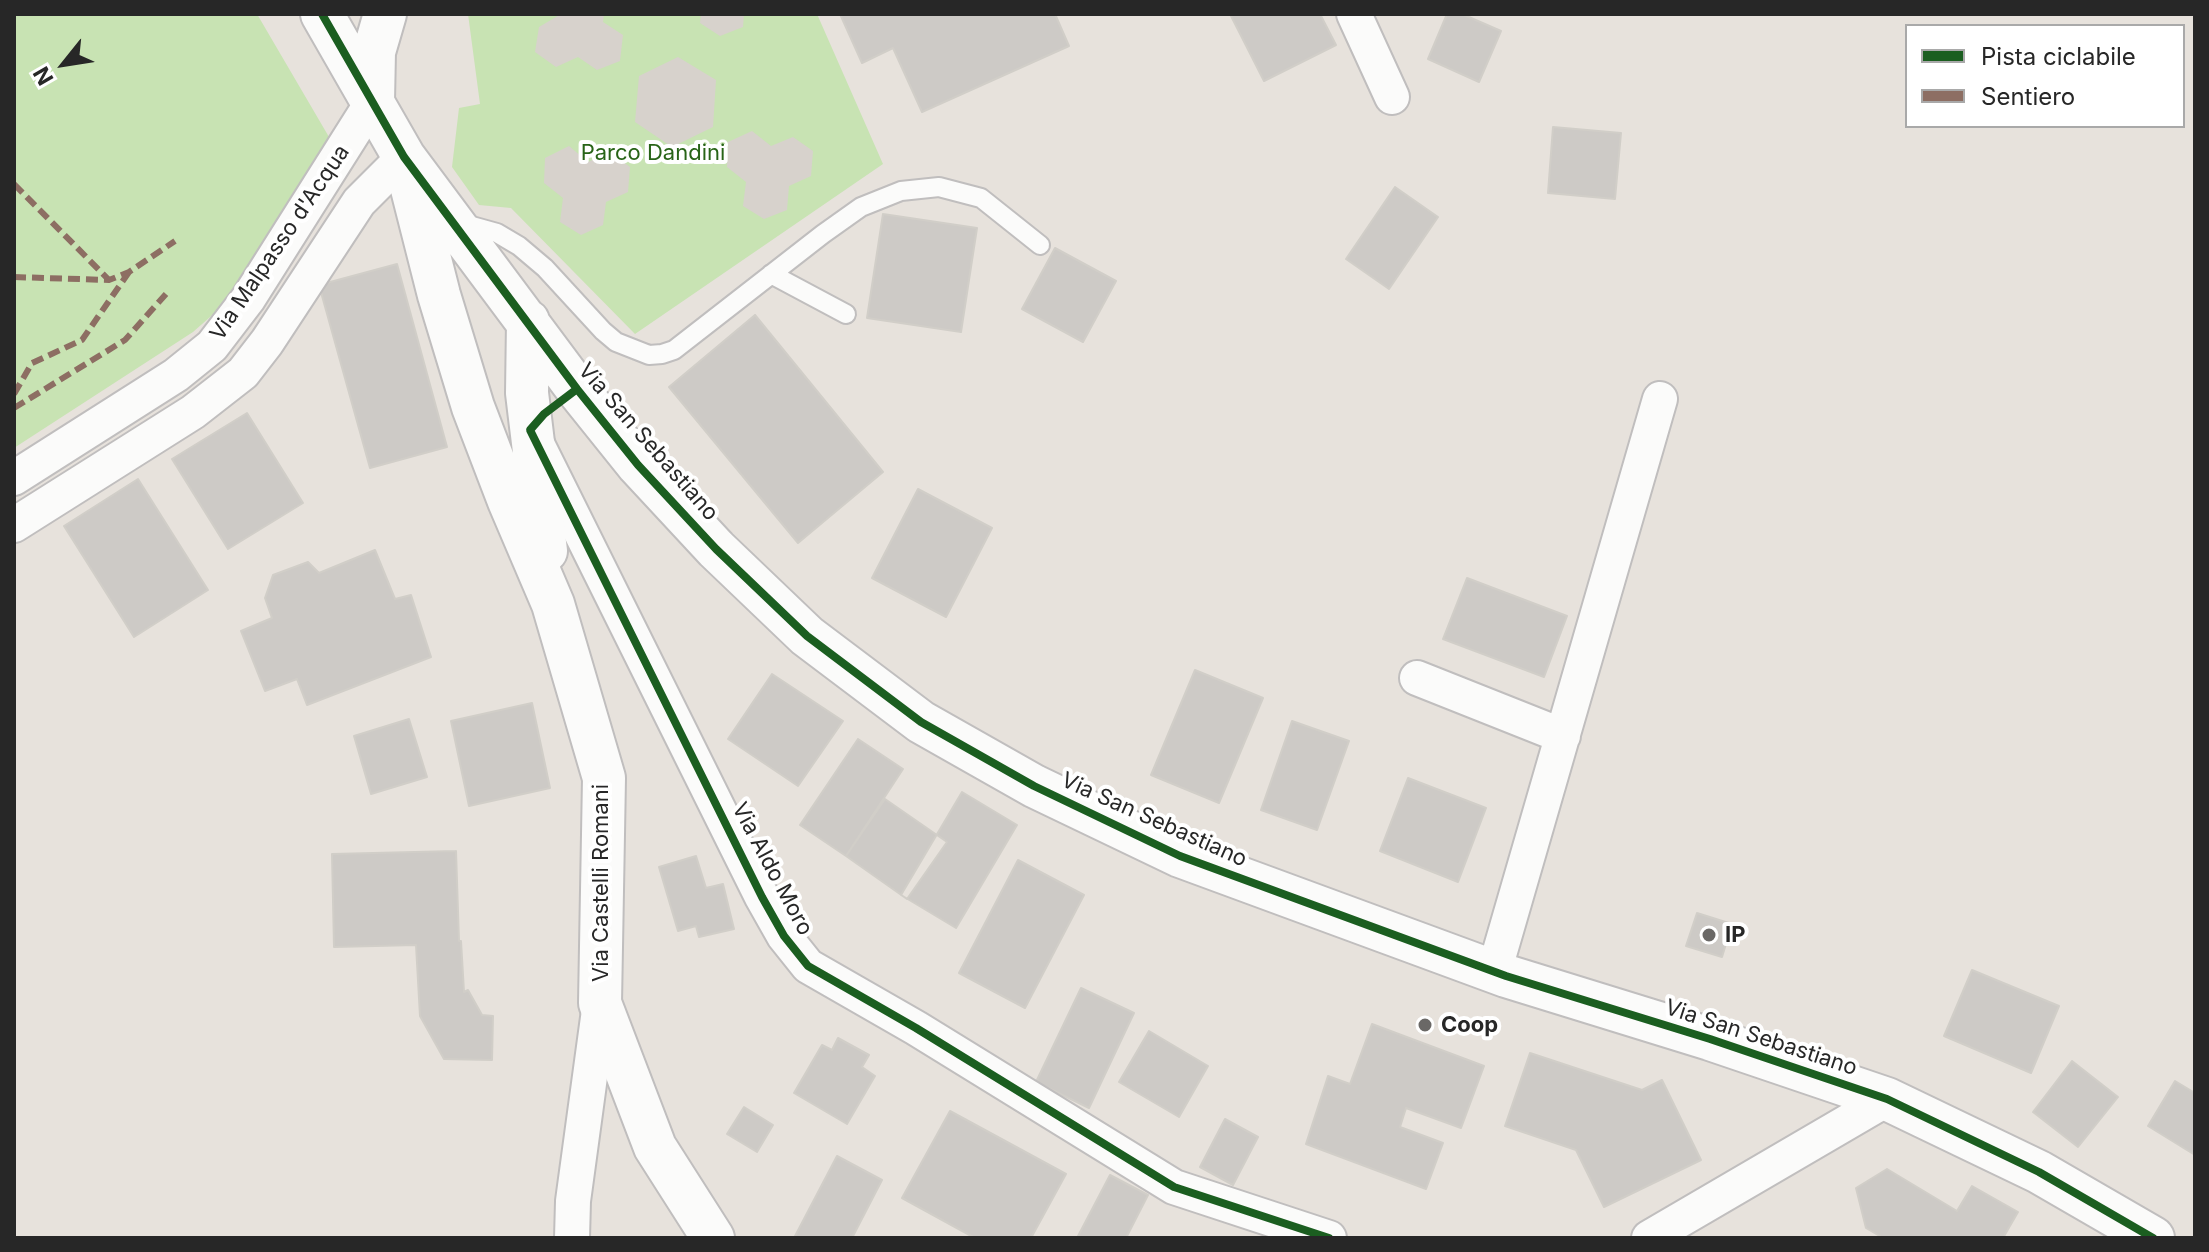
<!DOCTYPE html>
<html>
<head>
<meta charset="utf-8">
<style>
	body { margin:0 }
	#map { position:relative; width:2209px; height:1252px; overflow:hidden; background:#e7e2dc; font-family:Inter,sans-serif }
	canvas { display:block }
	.frame { position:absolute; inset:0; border:16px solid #272727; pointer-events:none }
	.legend { position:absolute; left:1905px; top:24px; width:280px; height:104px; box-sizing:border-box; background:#fff; border:2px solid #a9a9a9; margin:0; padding:10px 14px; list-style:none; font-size:24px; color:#272727 }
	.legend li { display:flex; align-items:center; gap:16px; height:40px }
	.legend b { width:40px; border:2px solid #a9a9a9 }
	.north { position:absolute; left:24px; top:24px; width:80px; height:80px; -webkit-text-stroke:6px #fff; paint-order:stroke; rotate:240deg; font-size:22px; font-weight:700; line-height:32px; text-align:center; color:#272727 }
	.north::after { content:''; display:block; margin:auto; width:28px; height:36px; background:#272727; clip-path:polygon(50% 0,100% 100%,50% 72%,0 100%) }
</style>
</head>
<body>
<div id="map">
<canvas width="2209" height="1252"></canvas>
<div class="frame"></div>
<ul class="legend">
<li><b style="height:10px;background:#1b5e20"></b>Pista ciclabile</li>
<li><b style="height:10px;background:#8d6e63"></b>Sentiero</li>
</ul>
<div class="north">N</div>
</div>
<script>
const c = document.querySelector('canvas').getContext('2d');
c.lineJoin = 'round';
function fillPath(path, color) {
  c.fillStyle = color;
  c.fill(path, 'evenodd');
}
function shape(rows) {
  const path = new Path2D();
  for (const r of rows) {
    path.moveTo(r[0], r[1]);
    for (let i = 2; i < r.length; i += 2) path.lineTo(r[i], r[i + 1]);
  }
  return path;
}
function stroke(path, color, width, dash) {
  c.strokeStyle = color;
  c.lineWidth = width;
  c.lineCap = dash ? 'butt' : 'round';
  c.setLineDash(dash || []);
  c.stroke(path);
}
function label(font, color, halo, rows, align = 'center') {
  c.font = font + ' Inter,sans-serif';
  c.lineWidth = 8;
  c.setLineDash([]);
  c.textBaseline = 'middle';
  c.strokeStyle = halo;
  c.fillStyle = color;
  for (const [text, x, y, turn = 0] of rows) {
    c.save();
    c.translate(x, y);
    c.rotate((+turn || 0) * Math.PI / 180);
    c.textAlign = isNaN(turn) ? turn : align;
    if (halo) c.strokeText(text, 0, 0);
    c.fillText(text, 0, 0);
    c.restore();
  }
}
fillPath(shape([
	[14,14,257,14,329,137,226,303,193,332,14,448],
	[468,14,817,14,883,164,635,334,511,208,479,205,452,167,459,108,480,104]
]), '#c8e3b3');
fillPath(shape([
	[561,14,604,14,603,22,623,35,620,61,597,70,578,57,556,67,535,52,539,27],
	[701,14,744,14,743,27,720,36,700,23],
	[678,57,716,80,713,127,672,147,635,122,639,76],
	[752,131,771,146,793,137,813,151,811,176,789,186,787,210,764,219,743,206,746,182,727,167,728,142],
	[569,146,588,162,610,152,630,167,628,192,606,202,603,225,581,235,560,222,563,198,544,183,545,158]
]), '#d7d2cc');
const building = shape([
	[840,14,1055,14,1069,46,922,112,893,48,862,63,840,14],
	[1230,14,1320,14,1336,45,1264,81,1230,14],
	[1447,14,1462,14,1501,31,1479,82,1428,59,1447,14],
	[1553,127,1621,133,1615,199,1548,193,1553,127],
	[1395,187,1438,217,1389,289,1346,259,1395,187],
	[883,214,977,228,961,332,867,318,883,214],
	[1055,248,1116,281,1083,342,1022,309,1055,248],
	[397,264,447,447,370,468,319,285,397,264],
	[755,315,883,472,798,543,669,387,755,315],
	[247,413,303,503,228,549,172,459,247,413],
	[138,479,208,590,134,637,64,526,138,479],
	[918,489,992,528,946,617,872,578,918,489],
	[375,550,395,599,411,595,431,657,307,705,297,679,265,691,241,631,272,618,265,598,273,575,308,562,319,573,375,550],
	[1467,578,1567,616,1544,677,1443,639,1467,578],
	[1195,670,1263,698,1219,803,1151,775,1195,670],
	[772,674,843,721,798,786,728,739,772,674],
	[532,703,550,788,469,806,451,721,532,703],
	[409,719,427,777,371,794,354,736,409,719],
	[1292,721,1349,741,1317,830,1261,810,1292,721],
	[858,739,903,769,846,856,800,825,858,739],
	[1408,778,1486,808,1458,882,1380,851,1408,778],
	[962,792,1017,825,956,928,901,895,962,792],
	[885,799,947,842,907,899,846,856,885,799],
	[456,851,459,941,461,941,464,992,468,990,482,1015,493,1016,492,1060,444,1059,420,1016,416,945,334,947,332,854,456,851],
	[696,856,706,888,723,884,734,929,699,937,696,926,678,931,659,867,696,856],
	[1018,860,1084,895,1025,1008,959,973,1018,860],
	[1697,913,1732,924,1722,957,1686,946,1697,913],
	[1972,970,2059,1006,2031,1073,1944,1036,1972,970],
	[1081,988,1134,1013,1089,1108,1036,1082,1081,988],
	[1372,1024,1484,1066,1461,1128,1406,1108,1400,1127,1443,1143,1426,1189,1306,1144,1328,1076,1350,1084,1372,1024],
	[1149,1031,1208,1066,1179,1117,1119,1082,1149,1031],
	[838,1038,869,1055,862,1067,875,1076,847,1124,794,1093,822,1045,832,1050,838,1038],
	[1530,1053,1642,1090,1662,1080,1701,1160,1604,1207,1576,1150,1505,1126,1530,1053],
	[2072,1061,2118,1097,2078,1147,2033,1112,2072,1061],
	[2175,1081,2195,1093,2195,1155,2148,1126,2175,1081],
	[744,1107,773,1125,757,1152,727,1134,744,1107],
	[950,1111,1066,1174,1031,1238,975,1238,902,1198,950,1111],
	[1225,1119,1258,1137,1233,1185,1200,1167,1225,1119],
	[837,1156,882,1180,852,1238,794,1238,837,1156],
	[1887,1169,1957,1211,1972,1186,2018,1212,2003,1238,1883,1238,1866,1228,1856,1188,1887,1169],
	[1110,1175,1148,1195,1126,1238,1077,1238,1110,1175]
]);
fillPath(building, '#cdcac6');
stroke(building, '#d1cec8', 2);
const service = shape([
	[461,223,497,233,519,246,545,268,603,331,616,342,649,355,662,354,674,350,823,234,861,207,901,191,939,187,981,198,1040,245],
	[771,274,846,314]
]);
const minor = shape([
	[1354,14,1392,97],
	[537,444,762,897,784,936,808,966,916,1028,1174,1187,1329,1238],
	[14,478,176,375,212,346,248,299,373,101],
	[14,525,193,412,243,373,267,342,359,202,404,157],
	[1417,678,1563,736],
	[1494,972,1660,399],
	[572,1238,573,1201,600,1003],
	[1649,1238,1887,1099]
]);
const tertiary = shape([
	[322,14,404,157,577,389,638,465,716,549,807,636,921,722,1034,786,1180,856,1506,976,1710,1039,1887,1099,2039,1172,2153,1238],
	[373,101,374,52,385,14],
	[408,173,439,295,473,407,509,501,553,604,604,778,600,1003,655,1147,713,1238],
	[528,321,527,393,546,551]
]);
stroke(service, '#c0bebe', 22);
stroke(minor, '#c0bebe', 38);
stroke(tertiary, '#c0bebe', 46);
stroke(service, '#fbfbfa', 18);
stroke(minor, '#fbfbfa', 34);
stroke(tertiary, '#fbfbfa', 42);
stroke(shape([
	[14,184,109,280],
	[14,277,109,280,129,272,175,241],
	[14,394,32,363,82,340,129,272],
	[14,408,125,340,166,294]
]), '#8d6e63', 6, [12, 6]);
stroke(shape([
	[322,14,404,157,577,389,638,465,716,549,807,636,921,722,1034,786,1180,856,1506,976,1710,1039,1887,1099,2039,1172,2153,1238],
	[577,389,544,414,530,430,762,897,784,936,808,966,916,1028,1174,1187,1329,1238]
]), '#1b5e20', 8);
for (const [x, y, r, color] of [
	[1709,935,8,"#6a6866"],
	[1425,1025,8,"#6a6866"]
]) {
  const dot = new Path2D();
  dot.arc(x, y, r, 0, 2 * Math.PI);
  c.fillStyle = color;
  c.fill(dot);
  stroke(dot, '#fff', 3);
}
label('22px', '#286417', '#fff', [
	["Parco Dandini",653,153]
]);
label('22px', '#272727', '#fff', [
	["Via Malpasso d'Acqua",280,243,-56],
	["Via San Sebastiano",648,442,49],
	["Via San Sebastiano",1154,820,24],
	["Via Aldo Moro",772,869,62],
	["Via Castelli Romani",601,883,-90],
	["Via San Sebastiano",1761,1038,18]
]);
label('bold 22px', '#272727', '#fff', [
	["IP",1725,935],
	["Coop",1441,1025]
], 'left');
</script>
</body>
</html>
